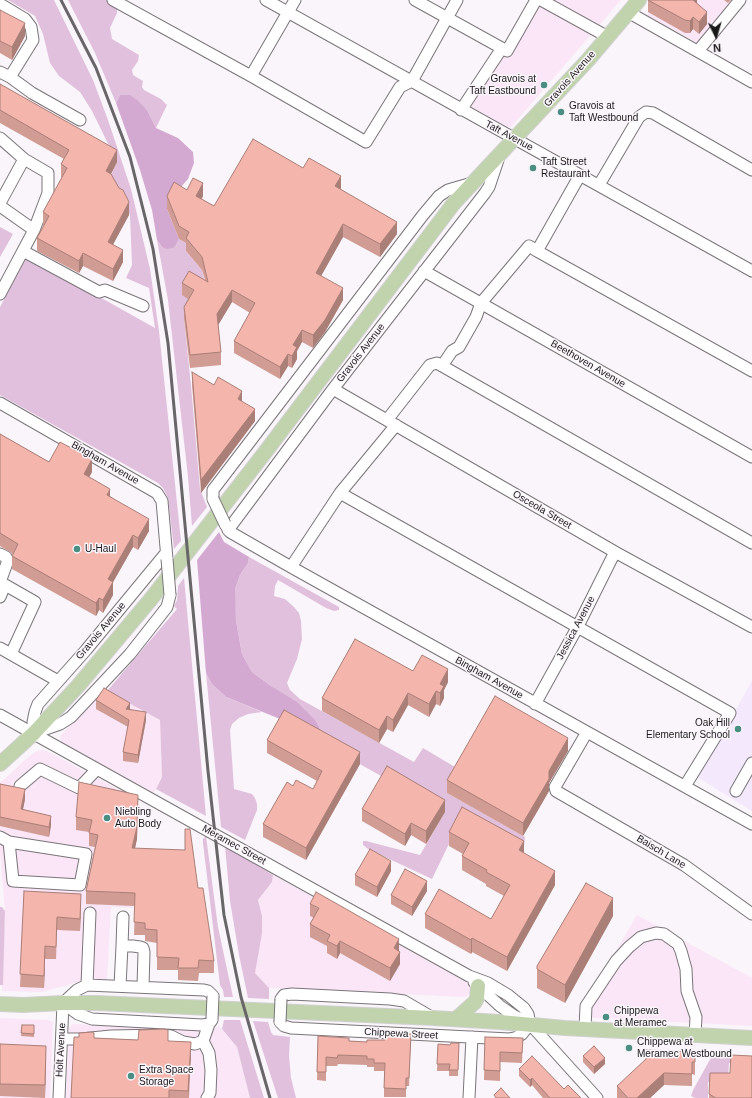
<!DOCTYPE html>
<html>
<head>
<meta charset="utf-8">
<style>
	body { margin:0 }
	#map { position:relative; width:752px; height:1098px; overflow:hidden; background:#faf5fa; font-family:Helvetica,sans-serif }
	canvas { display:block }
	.north { position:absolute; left:696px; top:16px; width:40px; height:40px; -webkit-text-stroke:3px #faf5fa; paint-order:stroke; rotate:175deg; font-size:11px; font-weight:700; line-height:16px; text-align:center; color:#1a191a }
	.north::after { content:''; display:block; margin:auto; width:14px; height:18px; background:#1a191a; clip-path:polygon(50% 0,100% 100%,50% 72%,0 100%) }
</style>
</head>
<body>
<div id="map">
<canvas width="752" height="1098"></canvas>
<div class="north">N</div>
</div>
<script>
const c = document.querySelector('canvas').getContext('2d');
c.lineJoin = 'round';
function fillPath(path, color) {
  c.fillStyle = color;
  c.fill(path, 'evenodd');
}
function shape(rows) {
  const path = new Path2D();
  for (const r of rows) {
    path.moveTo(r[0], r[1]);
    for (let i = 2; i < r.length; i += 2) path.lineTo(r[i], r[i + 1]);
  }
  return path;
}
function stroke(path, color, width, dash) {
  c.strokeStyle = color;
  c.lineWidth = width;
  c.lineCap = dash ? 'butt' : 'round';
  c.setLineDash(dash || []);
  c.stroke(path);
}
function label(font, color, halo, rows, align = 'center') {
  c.font = font + ' Helvetica,sans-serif';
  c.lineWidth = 3;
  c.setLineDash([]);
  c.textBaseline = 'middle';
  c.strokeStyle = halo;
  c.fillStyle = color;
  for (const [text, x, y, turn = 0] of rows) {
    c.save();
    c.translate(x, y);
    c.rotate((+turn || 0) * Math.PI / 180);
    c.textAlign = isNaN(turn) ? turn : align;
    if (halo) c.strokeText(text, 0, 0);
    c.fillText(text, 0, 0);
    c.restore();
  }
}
fillPath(shape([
	[541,0,621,0,511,127,507,127,468,105],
	[657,0,736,0,698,43,648,16,648,11],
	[105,689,160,720,162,777,154,793,63,743,60,739,61,735],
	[42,750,47,751,138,800,133,908,111,907,107,981,85,980,42,992,2,991,5,911,0,851,0,783,28,757,35,752],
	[273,875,467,982,470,985,471,992,467,996,463,997,269,988,255,973,262,916,258,900,272,882],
	[637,915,752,978,752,1026,577,1017],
	[0,1018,48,1020,53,1022,50,1098,0,1098],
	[73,1024,212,1030,219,1026,237,1047,250,1098,66,1098,69,1028]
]), '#fae6f6');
fillPath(shape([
	[752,681,752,811,697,777]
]), '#f4e8fd');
fillPath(shape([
	[8,0,54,0,93,80,108,120,131,189,150,269,159,331,181,541,174,549,168,498,163,488,158,483,0,395,0,307,27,257,30,258,155,328,149,288,126,278,132,265,130,215,124,202,107,184,117,162,92,111,80,92,59,76,50,63,43,34,35,16],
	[68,0,107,0,117,6,117,13,110,28,112,39,139,55,138,61,132,70,133,75,143,81,142,87,144,90,161,99,167,105,156,128,147,110,120,95,116,103,95,53],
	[0,227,13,234,0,257],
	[179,239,188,244,186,251,202,270,205,282,184,319,191,385,200,489,207,507,192,526,188,477,168,300,157,240,162,247,176,245],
	[249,557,339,607,339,610,334,611,326,608,278,580,275,586,274,596,285,599,294,607,299,613,301,621,302,639,297,659,287,683,290,690,300,699,414,762,423,748,460,770,447,793,525,837,524,846,521,851,461,819,432,879,368,849,363,845,363,841,366,841,420,855,445,812,310,736,271,686,252,672,242,654,236,621,235,601,235,589,240,575,248,563],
	[184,578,206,816,156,789,162,777,160,720,107,691,177,609,174,606,177,600,178,586],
	[206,673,212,684,226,697,262,712,248,714,239,718,232,724,230,730,234,789,252,794,255,798,257,804,257,810,245,840,221,827],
	[206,836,218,927,233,997,224,997,223,990,220,985,203,843,203,839],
	[225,846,273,875,272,882,258,900,262,916,262,933,255,973,269,988,269,999,248,998,239,955,230,901],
	[0,907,2,907,5,911,3,985,0,985],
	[224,1020,240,1020,264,1098,250,1098,237,1047,222,1029],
	[253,1021,268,1022,271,1032,273,1035,290,1037,289,1056,291,1078,296,1098,278,1098],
	[712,1056,745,1058,744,1064,729,1063,728,1077,725,1083,708,1082,708,1098,695,1098,691,1096,693,1090]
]), '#e1c0de');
fillPath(shape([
	[120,95,130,95,137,100,147,110,156,128,178,138,193,152,194,163,188,179,174,195,167,209,179,239,176,245,173,248,167,249,162,247,157,240,152,210,140,170,116,103],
	[219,532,224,542,249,557,248,563,240,575,235,589,236,621,242,654,252,672,271,686,297,702,315,720,320,729,317,734,226,697,212,684,206,673,197,560]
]), '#d4a9d1');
const minor = shape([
	[113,0,251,76,366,142,400,87,412,81,457,0],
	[266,0,752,271],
	[415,0,507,51,536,0],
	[541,0,608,37],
	[0,4,25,19,31,27,33,40,10,77,0,72],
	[628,12,752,82],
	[698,51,740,0],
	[251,76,295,0],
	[10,77,32,93,80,120],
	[461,110,502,48],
	[0,138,24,159,48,173,48,193,34,230,0,206],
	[580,175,537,251,752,371],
	[599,185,639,117,646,112,653,113,752,170],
	[0,203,24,159],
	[23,251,99,292,105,290,143,306],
	[424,271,752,457],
	[0,294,34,230],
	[442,366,452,351,459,347,476,317,481,303,529,246,537,251],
	[333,389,615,552,752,627],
	[0,403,157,493,162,501,167,559],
	[387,420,430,365,437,363,752,543],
	[340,493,730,713,685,786],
	[213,499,213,490,423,215,439,196,448,190,472,183],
	[225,524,230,532,291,567,752,824],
	[228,530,333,389,485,193,489,187,499,157],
	[0,554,6,557,8,560,0,582,35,602,11,654],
	[291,567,340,493,396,425],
	[0,597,5,585],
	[0,648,58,681],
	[535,704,577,628,615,552],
	[0,715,469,976,488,983,508,995,524,1008,528,1014,530,1024],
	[587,732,555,787,556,791,684,865,752,914],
	[34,733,33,722,35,712,38,704,86,650,166,553],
	[34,733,60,724,71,717,130,654,167,607,170,595],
	[20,786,40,769,79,788,97,769],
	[736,791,752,763],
	[0,837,9,842,86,854,80,885,13,881,9,842],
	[122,946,123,917],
	[474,982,500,1006,513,1015,530,1024,597,1098],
	[87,985,90,913],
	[120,986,122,946,133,946,140,947,143,948,144,952,143,987],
	[281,999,284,995,292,994,390,999,404,1001,433,1018],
	[63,1003,77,990,87,985,204,990,208,991,213,996],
	[63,1003,78,1014,92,1019,202,1025,209,1024,212,1020],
	[280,1022,284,1026,291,1028,509,1039,515,1038,522,1034,530,1024],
	[585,1029,586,1006,616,961,629,947,641,937,656,933,664,934,678,944,681,951,686,969,687,991,696,1017,695,1035],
	[62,1039,81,1039,111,1036,164,1035,171,1036,183,1042,195,1044,203,1041,209,1024],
	[203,1041,209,1053,211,1070,210,1093,207,1098],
	[59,1098,63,1003],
	[469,1098,472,1037]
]);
const major = shape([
	[0,764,34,733,78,686,151,599,263,455,454,203,588,60,639,0],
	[0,1004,23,1005,63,1003,97,1003,433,1018,500,1022,565,1028,752,1038],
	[456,1019,475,1002,477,998,478,986]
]);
stroke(minor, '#7a7579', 13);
stroke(major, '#d1d1d1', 16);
stroke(minor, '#fff', 11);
stroke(major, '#c1d3ac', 14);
stroke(shape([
	[61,0,96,68,130,157,153,249,168,343,208,771,224,915,241,997,270,1098]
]), '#686668', 3);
const minorBridge = shape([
	[213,499,225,524],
	[167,559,170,595],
	[212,1019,213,996],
	[280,1022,281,999]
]);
stroke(minorBridge, '#7a7579', 13, []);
stroke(minorBridge, '#fff', 11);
fillPath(shape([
	[648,0,697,0,697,3,707,24,699,34,693,29,690,33,685,33,648,12],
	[724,0,731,0,728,3],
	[0,10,25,36,12,60,0,53],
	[0,84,117,162,111,174,129,215,113,244,123,262,113,281,83,266,79,273,37,251,37,238,44,225,43,225,43,212,62,178,61,177,61,164,64,159,0,123],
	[303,168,341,188,340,189,397,234,380,257,343,237,321,276,343,300,325,332,313,348,302,342,297,351,297,359,292,368,288,366,280,379,234,353,234,341,250,313,232,302,218,325,221,352,221,365,190,368,184,319,184,307,188,299,182,295,182,283,205,280,202,270,186,251,186,243,179,239,167,209,167,196,187,190,203,196,202,199,214,206],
	[192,372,242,402,255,421,201,493,192,385],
	[0,434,49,462,92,472,89,477,149,531,138,550,133,547,113,582,113,595,103,613,99,610,96,616,12,569,12,556,13,554,0,546],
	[413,671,448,682,444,690,444,698,440,706,436,704,429,717,408,705,393,732,387,729,379,743,322,711,322,698],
	[96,700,130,709,146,720,138,763,123,761,123,752,128,727,96,709],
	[267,740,360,764,306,860,263,837,263,824,293,786,313,789,317,781,267,753],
	[568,751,549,783,549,791,523,836,447,793,447,780],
	[0,784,25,799,23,809,51,825,49,837,0,826],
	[138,807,137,839,135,848,198,888,214,961,214,973,199,973,198,981,178,980,178,970,157,970,157,943,145,941,145,935,134,935,135,906,86,904,86,891,95,847,89,846,89,832,76,830,76,817],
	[362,809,445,812,426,844,411,835,405,846,362,821],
	[449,832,524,853,555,885,507,971,472,952,471,954,425,928,425,914,491,919,504,896,486,886,486,884,462,870,462,856,463,854,449,846],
	[391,871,377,897,355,885,355,875],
	[24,891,81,906,80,931,57,930,56,959,45,959,44,988,20,987],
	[427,891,412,916,391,904,391,895],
	[310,904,399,951,400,964,390,981,340,953,337,959,327,953,327,946,310,937,310,924,314,918,310,916],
	[613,916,565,1003,537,988,537,966],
	[22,1025,34,1025,34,1037,21,1036],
	[411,1034,409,1086,406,1086,406,1097,384,1097,384,1071,374,1071,374,1067,367,1067,367,1065,338,1064,337,1066,326,1066,326,1081,317,1080,318,1036,349,1041,367,1042,385,1040],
	[79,1037,138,1040,168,1041,191,1054,189,1098,71,1098],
	[485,1037,523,1038,522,1063,500,1062,500,1081,484,1080],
	[459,1043,458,1076,449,1076,449,1071,437,1071,438,1044,450,1045],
	[0,1044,46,1058,45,1098,0,1096],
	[695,1052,695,1075,692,1074,692,1086,664,1085,650,1098,617,1098,617,1086],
	[583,1056,605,1064,594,1074,583,1062],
	[519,1069,564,1089,581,1098,543,1098,532,1085,530,1087,519,1076],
	[710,1073,752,1098,709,1098]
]), '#d19c94');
fillPath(shape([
	[692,0,697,0,697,4],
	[707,12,707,24,699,34,699,22],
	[693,17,693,29,690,33,690,21],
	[25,23,25,36,12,60,12,47],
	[117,150,117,162,106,184,106,171],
	[341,176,341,188,335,198,335,186],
	[203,183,203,196,196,208,196,196],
	[129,202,129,215,108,254,108,242],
	[397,222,397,234,380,257,380,244],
	[343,224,343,237,316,285,316,273],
	[123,250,123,262,113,281,113,269],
	[83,253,83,266,79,273,79,261],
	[343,288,343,300,325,332,313,348,313,335],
	[232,290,232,302,217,327,217,314],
	[302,330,302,342,297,351,297,359,292,368,292,356,293,345],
	[288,354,288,366,280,379,280,367],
	[242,391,242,404,238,399],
	[255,409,255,421,201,493,201,480],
	[92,459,92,472,84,487,84,474],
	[110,489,110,502,107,495],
	[149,519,149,531,138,550,138,538],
	[133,535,133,547,108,591,108,579],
	[113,582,113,595,103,613,103,600],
	[99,598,99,610,96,616,96,603],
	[448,669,448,682,444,690,444,698,440,706,440,684],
	[436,691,436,704,429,717,429,704],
	[408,693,408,705,393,732,393,720],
	[130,703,130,711,126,709],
	[146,712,146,720,138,763,138,755],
	[387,716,387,729,379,743,379,730],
	[568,738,568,751,549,783,549,791,523,836,523,823,549,771],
	[360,752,360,764,306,860,306,848],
	[25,789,25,799,21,819,21,809],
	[138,795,137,839,132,861,132,848],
	[445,800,445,812,426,844,426,831],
	[51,816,51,825,49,837,49,827],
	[411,823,411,835,405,846,405,834],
	[524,841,524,856,519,850],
	[391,861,391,871,377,897,377,887],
	[555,871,555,885,507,971,507,957],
	[427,881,427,891,412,916,412,907],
	[81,894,81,906,80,931,80,919],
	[613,898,613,916,565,1003,565,985],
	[472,938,472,952,471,954,471,940],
	[399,939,399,951,394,961,394,948],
	[340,941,340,953,337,959,337,946],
	[45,946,45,959,44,988,44,976],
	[400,952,400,964,390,981,390,968],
	[191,1042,191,1054,188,1098,188,1091],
	[46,1046,46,1058,45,1098,45,1085],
	[605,1058,605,1064,594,1074,594,1067],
	[664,1073,664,1085,650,1098,637,1098],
	[532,1078,532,1085,530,1087,530,1080]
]), '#aa7f78');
const building = shape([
	[648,0,693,0,707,12,699,22,693,17,690,21,685,20,648,0],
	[0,10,25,23,12,47,0,41,0,10],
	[0,84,117,150,106,171,111,174,119,188,123,190,129,202,108,242,123,250,113,269,83,253,79,261,37,238,49,216,43,212,67,168,61,164,69,150,0,110,0,84],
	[253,139,303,168,309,158,341,176,335,186,397,222,380,244,343,224,316,273,343,288,325,320,313,335,302,330,293,345,297,347,292,356,288,354,280,367,234,341,255,303,232,290,217,314,221,352,190,355,184,307,194,290,182,283,189,271,208,282,202,257,186,238,189,232,179,226,167,196,174,182,187,190,193,178,203,183,196,196,214,206,253,139],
	[192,372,214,385,218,377,242,391,238,399,255,409,201,480,192,372],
	[0,434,49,462,60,442,92,459,84,474,110,489,107,495,149,519,138,538,133,535,108,579,113,582,103,600,99,598,96,603,12,556,18,544,0,533,0,434],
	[355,639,413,671,422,655,448,669,440,684,444,686,440,693,436,691,429,704,408,693,393,720,387,716,379,730,322,698,355,639],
	[104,688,130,703,126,709,146,712,138,755,123,752,129,720,96,700,104,688],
	[495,696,568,738,549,771,549,779,523,823,447,780,495,696],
	[284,710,360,752,306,848,263,824,287,782,293,786,296,780,313,789,322,771,267,740,284,710],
	[387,766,445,800,426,831,411,823,405,834,362,809,387,766],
	[79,782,138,795,137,827,132,848,185,850,185,829,190,829,198,888,203,888,214,961,199,960,198,968,178,968,179,958,157,957,157,930,145,929,145,923,134,922,135,893,86,891,98,835,89,833,92,820,76,817,79,782],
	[0,784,25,789,21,809,51,816,49,827,0,817,0,784],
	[462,807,524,841,519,850,555,871,507,957,472,938,471,940,425,914,439,889,491,919,510,885,486,872,487,870,462,856,469,843,449,832,462,807],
	[370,849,391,861,377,887,355,875,370,849],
	[405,869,427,881,412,907,391,895,405,869],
	[586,883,613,898,565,985,537,969,537,966,586,883],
	[24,891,81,894,80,919,57,917,56,947,45,946,44,976,20,974,24,891],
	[316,892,399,939,394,948,400,952,390,968,340,941,337,946,327,941,330,935,310,924,319,908,310,904,316,892],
	[22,1025,34,1025,34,1034,21,1033,22,1025],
	[164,1029,168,1030,168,1041,191,1042,188,1091,169,1090,169,1098,71,1098,74,1037,79,1037,79,1033,92,1032,94,1033,94,1038,138,1040,139,1030,164,1029],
	[386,1033,411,1034,409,1078,406,1078,406,1089,384,1088,385,1063,374,1063,374,1059,367,1059,367,1056,338,1055,337,1058,326,1057,326,1072,317,1072,318,1036,349,1038,349,1041,367,1042,367,1040,385,1040,386,1033],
	[485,1037,523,1038,522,1053,500,1052,500,1071,484,1070,485,1037],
	[451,1043,459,1043,458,1070,449,1070,450,1064,437,1064,438,1044,450,1045,451,1043],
	[0,1044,46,1046,45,1085,0,1084,0,1044],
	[594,1046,605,1058,594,1067,583,1056,594,1046],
	[646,1050,695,1052,695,1062,692,1062,692,1074,664,1073,637,1098,628,1098,617,1086,646,1059,646,1050],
	[731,1055,752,1056,752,1098,716,1098,709,1094,710,1073,730,1073,731,1055],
	[532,1056,564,1089,568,1085,581,1098,550,1098,532,1078,530,1080,519,1069,532,1056],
	[501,1088,510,1098,496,1098,494,1095,501,1088]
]);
fillPath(building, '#f3b5ac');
stroke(building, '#aa7f78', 1);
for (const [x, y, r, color] of [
	[544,85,4,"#498d83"],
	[561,112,4,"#498d83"],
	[533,168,4,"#498d83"],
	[77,549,4,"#498d83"],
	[738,729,4,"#498d83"],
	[107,818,4,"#498d83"],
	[606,1017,4,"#498d83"],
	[629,1048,4,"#498d83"],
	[131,1076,4,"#498d83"]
]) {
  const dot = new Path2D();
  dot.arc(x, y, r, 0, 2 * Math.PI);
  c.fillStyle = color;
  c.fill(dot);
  stroke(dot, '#faf5fa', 1.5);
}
label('10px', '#1a191a', '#faf5fa', [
	["Gravois at",536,79,"right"],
	["Taft Eastbound",536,91,"right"],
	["Gravois at",569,106],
	["Taft Westbound",569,118],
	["Taft Street",541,162],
	["Restaurant",541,174],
	["U-Haul",85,549],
	["Oak Hill",730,723,"right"],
	["Elementary School",730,735,"right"],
	["Niebling",115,812],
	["Auto Body",115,824],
	["Chippewa",614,1011],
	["at Meramec",614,1023],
	["Chippewa at",637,1042],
	["Meramec Westbound",637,1054],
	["Extra Space",139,1070],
	["Storage",139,1082]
], 'left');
label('10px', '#1a191a', '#faf5fa', [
	["Gravois Avenue",570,79,-48],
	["Taft Avenue",509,136,28],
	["Gravois Avenue",361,353,-52],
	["Beethoven Avenue",588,364,30],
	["Bingham Avenue",105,463,30],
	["Osceola Street",542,510,30],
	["Jessica Avenue",576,628,-62],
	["Gravois Avenue",101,631,-50],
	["Bingham Avenue",489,678,29],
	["Meramec Street",234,845,29],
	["Baisch Lane",661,852,31],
	["Chippewa Street",401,1034,3],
	["Holt Avenue",61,1050,-87]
]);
</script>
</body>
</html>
